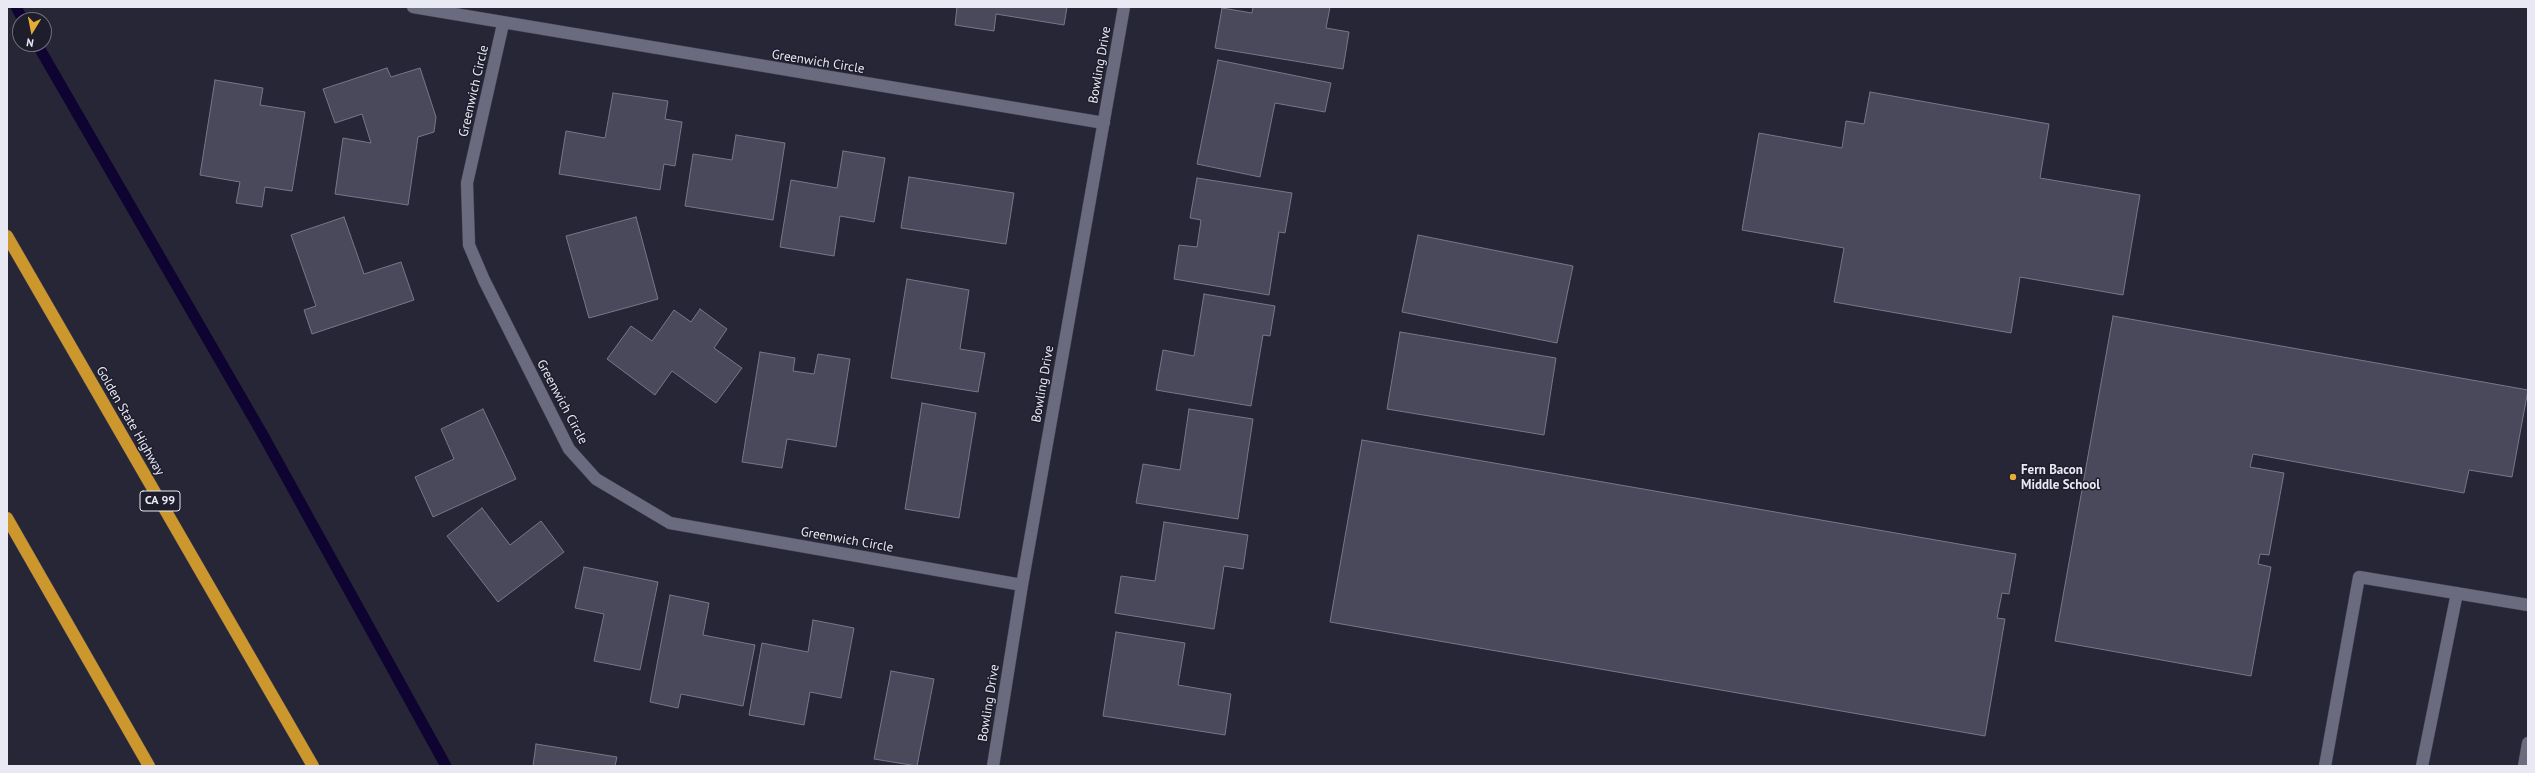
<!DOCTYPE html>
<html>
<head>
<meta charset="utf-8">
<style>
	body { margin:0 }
	#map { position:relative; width:2535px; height:773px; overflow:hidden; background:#272637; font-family:"PT Sans",sans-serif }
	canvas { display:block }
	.frame { position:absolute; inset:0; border:8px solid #e9e9f4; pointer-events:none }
	.north { position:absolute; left:12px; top:12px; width:40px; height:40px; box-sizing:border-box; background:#1d1d2c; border:1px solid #6f6f7c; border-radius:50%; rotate:190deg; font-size:11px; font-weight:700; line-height:16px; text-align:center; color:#e9e9f4 }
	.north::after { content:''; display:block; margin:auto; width:14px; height:18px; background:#e7ac37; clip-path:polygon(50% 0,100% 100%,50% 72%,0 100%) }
</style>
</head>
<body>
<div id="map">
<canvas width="2535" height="773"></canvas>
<div class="frame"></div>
<div class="north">N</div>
</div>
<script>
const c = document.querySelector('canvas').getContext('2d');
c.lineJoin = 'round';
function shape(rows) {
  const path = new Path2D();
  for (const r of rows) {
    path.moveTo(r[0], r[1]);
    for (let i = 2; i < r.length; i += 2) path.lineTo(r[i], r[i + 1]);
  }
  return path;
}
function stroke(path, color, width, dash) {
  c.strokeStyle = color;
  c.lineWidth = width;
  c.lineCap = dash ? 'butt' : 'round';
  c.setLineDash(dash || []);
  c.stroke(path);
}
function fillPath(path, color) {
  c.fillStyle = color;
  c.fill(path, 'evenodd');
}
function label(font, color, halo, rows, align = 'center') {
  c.font = font + ' "PT Sans",sans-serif';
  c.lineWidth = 3;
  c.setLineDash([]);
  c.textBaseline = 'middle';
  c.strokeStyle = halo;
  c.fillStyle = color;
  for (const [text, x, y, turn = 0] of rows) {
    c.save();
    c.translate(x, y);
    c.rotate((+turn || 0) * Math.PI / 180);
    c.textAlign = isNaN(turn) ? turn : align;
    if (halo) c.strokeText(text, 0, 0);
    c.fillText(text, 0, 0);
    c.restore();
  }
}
stroke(shape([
	[16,7,23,20],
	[37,44,263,435,446,766]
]), '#0f0431', 11);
const building = shape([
	[957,7,1067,7,1064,25,996,14,994,31,955,25,957,7],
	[1253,7,1330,7,1326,28,1349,32,1343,69,1215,48,1222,8,1252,13,1253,7],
	[1218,60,1331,83,1325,112,1275,103,1260,177,1197,164,1218,60],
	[387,68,391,77,420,68,436,117,434,132,418,137,408,205,335,194,343,138,371,143,362,114,335,123,323,89,387,68],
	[215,80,263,88,260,105,305,112,292,191,265,187,262,207,236,203,240,182,200,175,215,80],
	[1870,92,2049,124,2040,178,2140,195,2123,295,2020,277,2011,333,1834,302,1844,248,1742,230,1759,133,1842,148,1846,121,1864,124,1870,92],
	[613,93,668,101,665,119,682,122,675,166,664,164,660,190,559,174,566,131,605,138,613,93],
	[736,135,785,143,773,220,685,206,693,154,732,160,736,135],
	[843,151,885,158,874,222,840,216,834,256,780,247,791,180,837,188,843,151],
	[909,177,1014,193,1006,244,901,228,909,177],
	[1197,178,1292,193,1285,233,1279,232,1269,295,1174,279,1179,245,1197,247,1201,220,1190,218,1197,178],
	[344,217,364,274,401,262,414,300,312,334,304,310,316,306,291,235,344,217],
	[636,217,658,299,589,318,566,236,636,217],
	[1418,235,1573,266,1557,343,1402,312,1418,235],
	[907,279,969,290,960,349,985,353,978,392,891,378,907,279],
	[1204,294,1275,306,1270,336,1263,335,1251,406,1156,390,1163,350,1194,356,1204,294],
	[700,309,727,329,714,348,742,368,716,403,672,371,655,395,607,359,631,326,652,341,674,310,691,322,700,309],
	[2113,316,2528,390,2512,477,2469,470,2464,493,2253,454,2250,467,2284,473,2269,555,2260,554,2258,564,2271,567,2251,676,2055,641,2113,316],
	[1400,332,1556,358,1544,435,1387,409,1400,332],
	[760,352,795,358,793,371,814,374,818,354,850,359,836,447,787,439,782,468,742,462,760,352],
	[922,403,976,413,959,518,905,509,922,403],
	[483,409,516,479,433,517,415,477,454,459,441,429,483,409],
	[1189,409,1253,419,1238,519,1136,503,1143,464,1180,470,1189,409],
	[1362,440,2016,554,2009,594,2002,593,1997,618,2005,619,1985,736,1330,622,1362,440],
	[482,508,510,545,541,521,564,552,498,602,447,536,482,508],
	[1164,522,1248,535,1243,569,1224,566,1214,629,1115,613,1121,576,1155,581,1164,522],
	[584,567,658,582,640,670,594,661,604,614,575,608,584,567],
	[670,595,709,603,703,635,755,645,743,706,681,694,678,708,650,702,670,595],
	[813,620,854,628,841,698,810,692,804,725,749,715,762,643,808,652,813,620],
	[1116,632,1185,643,1178,685,1231,694,1225,735,1103,716,1116,632],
	[891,671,934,679,917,766,874,759,891,671],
	[536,744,617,757,615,766,533,766,536,744]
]);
fillPath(building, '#49495b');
stroke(building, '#77778b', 1);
const lane = shape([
	[2325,766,2359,577,2528,605],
	[2422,766,2457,593],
	[2524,766,2528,743]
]);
const street = shape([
	[413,7,1104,123],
	[503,24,467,183,469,245,484,280,569,449,596,479,670,523,1022,585],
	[993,766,1022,585,1124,7]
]);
const highway = shape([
	[7,236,313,766],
	[7,518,149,766]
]);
stroke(lane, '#444351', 13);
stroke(street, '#444351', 13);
stroke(highway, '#444351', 13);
stroke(lane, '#6b6b7f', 12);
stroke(street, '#6b6b7f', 12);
stroke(highway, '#cc972d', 12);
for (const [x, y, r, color] of [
	[2013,477,4,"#e7ac37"]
]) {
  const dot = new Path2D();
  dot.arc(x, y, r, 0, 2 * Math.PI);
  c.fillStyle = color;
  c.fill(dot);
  stroke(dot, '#1d1d2c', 1.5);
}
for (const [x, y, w] of [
	[160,501,40]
]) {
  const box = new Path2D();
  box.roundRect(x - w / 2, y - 10, w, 20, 3);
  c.fillStyle = '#1d1d2c';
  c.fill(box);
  stroke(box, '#e9e9f4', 1);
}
label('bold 12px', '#e9e9f4', null, [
	["CA 99",160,501]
]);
label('13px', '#e9e9f4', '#1d1d2c', [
	["Greenwich Circle",818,62,9],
	["Bowling Drive",1100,65,-80],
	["Greenwich Circle",474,91,-77],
	["Bowling Drive",1043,384,-80],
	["Greenwich Circle",562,402,62],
	["Golden State Highway",130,421,60],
	["Greenwich Circle",847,540,10],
	["Bowling Drive",989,703,-81]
]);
label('bold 13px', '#e9e9f4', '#1d1d2c', [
	["Fern Bacon",2021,470],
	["Middle School",2021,485]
], 'left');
</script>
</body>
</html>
